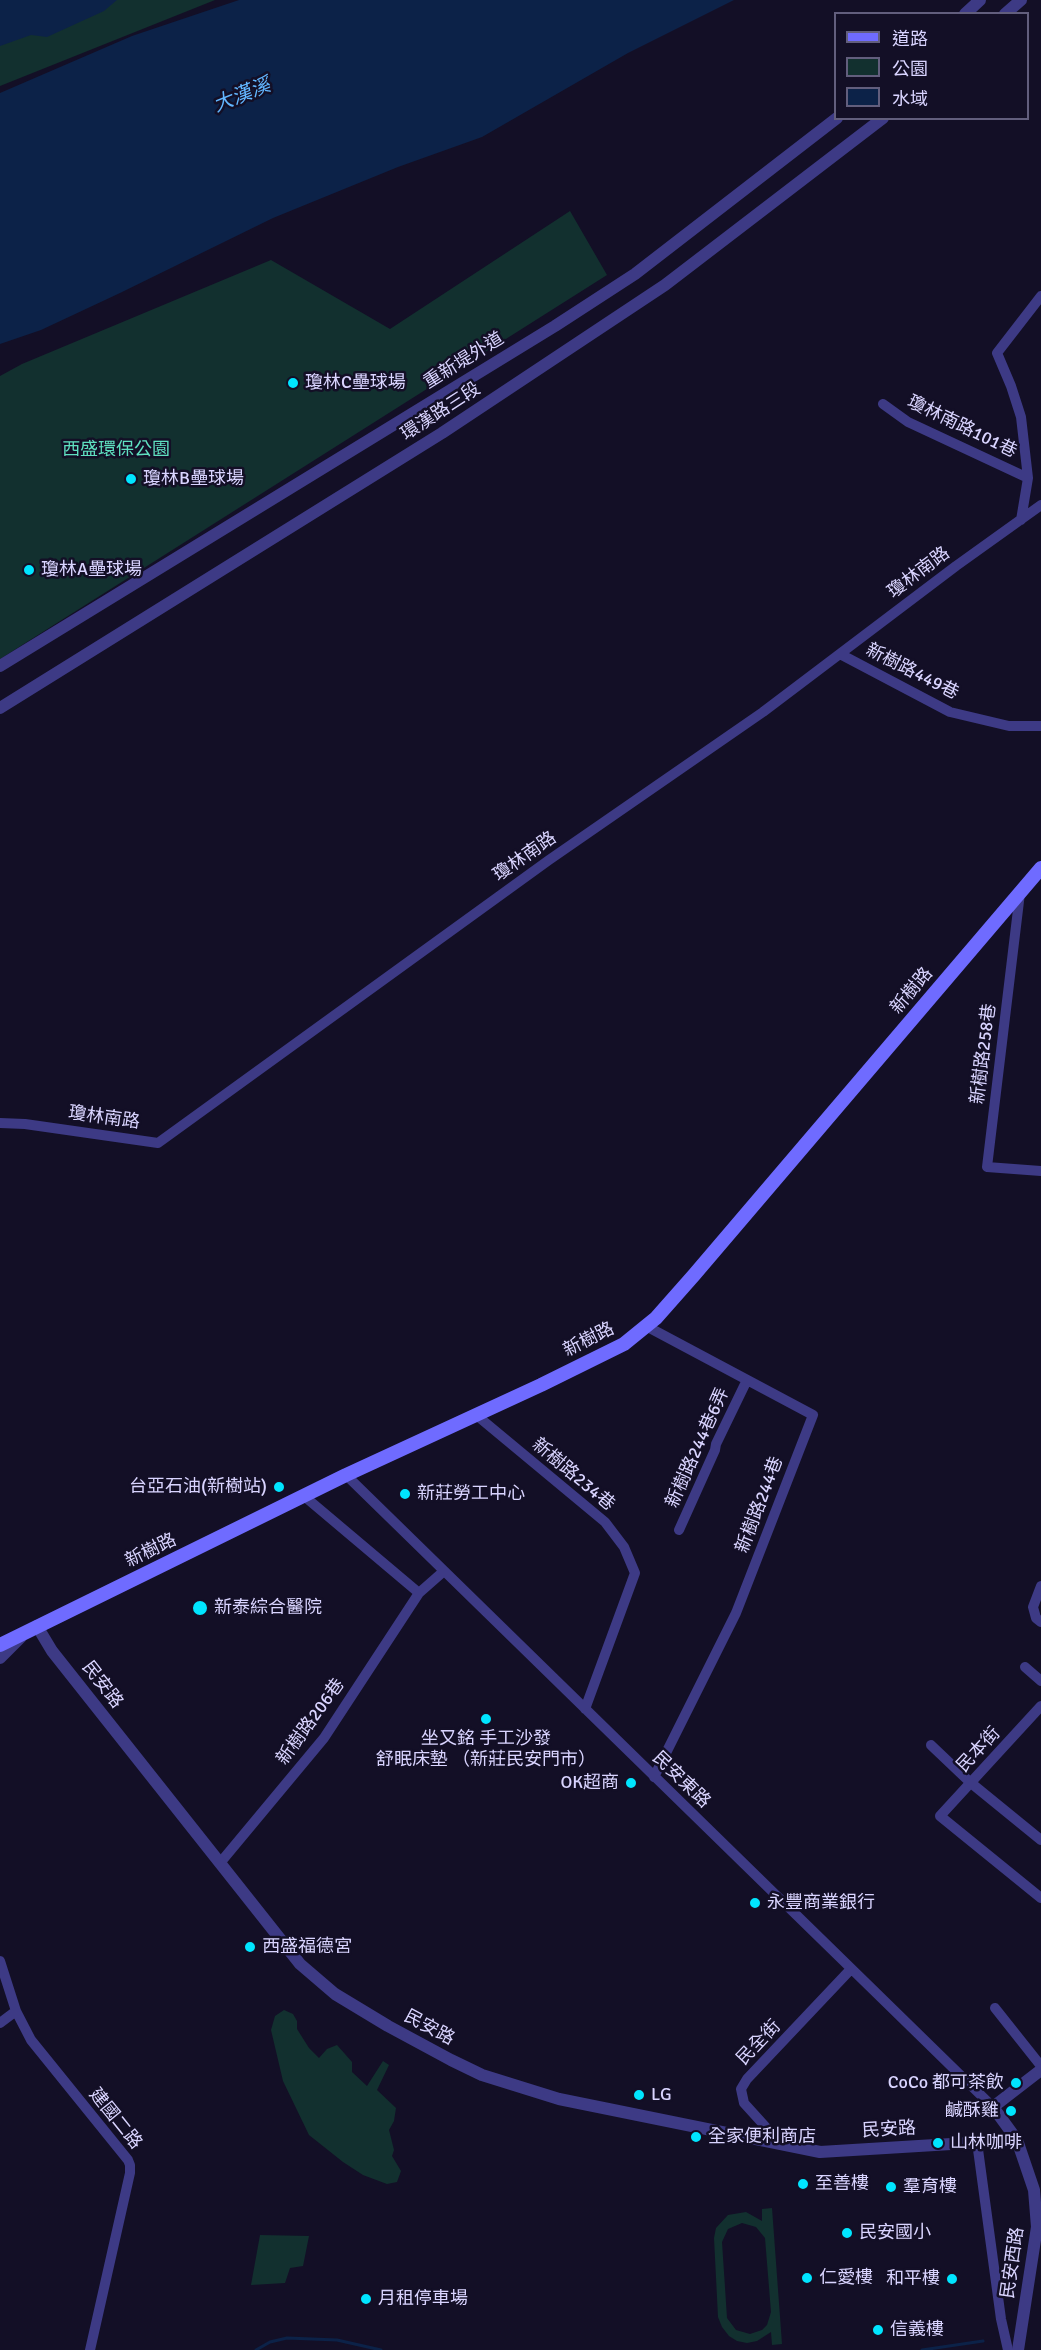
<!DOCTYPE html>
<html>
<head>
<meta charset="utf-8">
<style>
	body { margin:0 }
	#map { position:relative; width:1041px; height:2350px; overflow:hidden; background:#130f26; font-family:Signika,"Noto Sans TC",sans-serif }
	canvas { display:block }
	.legend { position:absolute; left:834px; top:12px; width:195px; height:108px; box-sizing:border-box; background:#130f26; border:2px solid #625e7d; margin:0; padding:8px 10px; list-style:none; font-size:18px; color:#d9d4ff }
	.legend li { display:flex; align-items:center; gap:12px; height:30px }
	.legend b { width:30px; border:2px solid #625e7d }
</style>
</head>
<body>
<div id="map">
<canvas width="1041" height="2350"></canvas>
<ul class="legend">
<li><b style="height:8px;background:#6f6bff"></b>道路</li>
<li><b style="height:16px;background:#12302f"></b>公園</li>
<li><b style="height:16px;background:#0c2248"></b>水域</li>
</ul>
</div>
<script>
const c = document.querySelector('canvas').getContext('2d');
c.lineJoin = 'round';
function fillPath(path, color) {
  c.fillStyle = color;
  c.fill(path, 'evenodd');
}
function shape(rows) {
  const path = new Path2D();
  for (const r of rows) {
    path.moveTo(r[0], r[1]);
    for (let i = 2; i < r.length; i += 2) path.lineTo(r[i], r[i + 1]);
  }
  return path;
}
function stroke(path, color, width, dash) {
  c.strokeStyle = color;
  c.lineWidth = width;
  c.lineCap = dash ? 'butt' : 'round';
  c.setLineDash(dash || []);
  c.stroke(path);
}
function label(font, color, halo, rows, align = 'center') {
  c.font = font + ' Signika,"Noto Sans TC",sans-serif';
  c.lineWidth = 5;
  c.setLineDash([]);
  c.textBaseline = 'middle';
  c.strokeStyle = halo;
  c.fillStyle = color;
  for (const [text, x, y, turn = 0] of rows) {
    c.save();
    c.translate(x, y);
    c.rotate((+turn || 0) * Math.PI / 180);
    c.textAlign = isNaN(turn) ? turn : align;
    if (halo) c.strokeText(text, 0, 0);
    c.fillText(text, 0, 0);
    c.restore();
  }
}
fillPath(shape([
	[0,0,215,0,0,86],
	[570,211,607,275,0,659,0,376,22,364,271,260,390,329],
	[284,2010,293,2014,297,2021,297,2029,309,2048,319,2058,327,2049,337,2045,352,2062,352,2072,367,2086,383,2061,389,2065,377,2090,396,2108,394,2121,389,2130,394,2150,392,2156,401,2171,397,2182,387,2184,363,2175,343,2162,309,2135,283,2081,271,2030,275,2016],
	[772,2208,782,2344,772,2345,771,2332,757,2341,747,2343,737,2341,729,2336,722,2327,718,2317,714,2238,716,2228,728,2215,746,2212,762,2221,762,2209],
	[742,2223,756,2227,765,2238,771,2312,767,2325,762,2330,750,2334,736,2330,727,2318,722,2242,728,2229],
	[260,2235,309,2236,303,2266,290,2268,285,2283,251,2285]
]), '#12302f');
fillPath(shape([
	[0,0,117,0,104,11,47,37,31,35,0,46],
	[239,0,734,0,628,53,482,137,398,167,273,218,120,293,41,330,0,344,0,93,132,36]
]), '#0c2248');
stroke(shape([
	[256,2350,270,2342,287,2338,337,2340,381,2350],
	[922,2350,983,2341]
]), '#0c2248', 3);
stroke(shape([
	[883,404,908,422,1028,478],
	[1021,520,1028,478,1021,417,1011,386,997,353,1041,296],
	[840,654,950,712,1009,726,1041,726],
	[1020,893,987,1167,1041,1171],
	[0,1123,25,1124,158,1143,549,860,763,712,956,566,1041,505],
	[646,1326,813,1415,736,1613,654,1777],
	[475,1414,605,1522,624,1547,635,1573,585,1709],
	[346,1475,993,2107],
	[304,1496,419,1593],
	[679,1530,715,1450,716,1444,747,1380],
	[1041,1586,1033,1607,1036,1618,1041,1622],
	[1025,1667,1041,1681],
	[1041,1706,940,1816,1041,1898],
	[931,1745,971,1783,1041,1840],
	[220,1863,324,1738,419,1593,444,1571],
	[0,1961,16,2011,31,2040,128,2160,130,2165,130,2173,90,2350],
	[995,2008,1041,2066],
	[0,2023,16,2011],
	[977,2142,1001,2319,1008,2350],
	[782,2145,744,2103,741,2089,747,2079,851,1969]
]), '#3d3a85', 10);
stroke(shape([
	[965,14,980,0],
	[1005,14,1021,0],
	[0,666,555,326,635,274,837,118],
	[0,708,442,433,665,285,883,118],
	[37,1626,52,1651,300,1964,335,1994,388,2026,451,2060,482,2075,559,2099,820,2152,1017,2140],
	[0,1658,21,1637],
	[1018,2350,1037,2227,1034,2190,1017,2140,993,2107,1041,2070]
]), '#3d3a85', 12);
stroke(shape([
	[0,1645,346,1475,541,1385,624,1344,656,1318,694,1275,1041,868]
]), '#6f6bff', 14);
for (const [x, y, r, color] of [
	[293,383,6,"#00e5ff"],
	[131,479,6,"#00e5ff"],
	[29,570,6,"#00e5ff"],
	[279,1487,6,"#00e5ff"],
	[405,1494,6,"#00e5ff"],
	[200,1608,8,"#00e5ff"],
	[486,1719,6,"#00e5ff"],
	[631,1783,6,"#00e5ff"],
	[755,1903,6,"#00e5ff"],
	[250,1947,6,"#00e5ff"],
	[1016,2083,6,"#00e5ff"],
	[639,2095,6,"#00e5ff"],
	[1011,2111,6,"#00e5ff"],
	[696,2137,6,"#00e5ff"],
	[938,2143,6,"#00e5ff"],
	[803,2184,6,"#00e5ff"],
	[891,2187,6,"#00e5ff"],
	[847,2233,6,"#00e5ff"],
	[807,2278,6,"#00e5ff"],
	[952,2279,6,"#00e5ff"],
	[366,2299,6,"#00e5ff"],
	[878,2330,6,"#00e5ff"]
]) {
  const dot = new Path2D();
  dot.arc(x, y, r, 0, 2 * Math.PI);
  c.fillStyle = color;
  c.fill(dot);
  stroke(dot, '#130f26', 2);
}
label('18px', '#d9d4ff', '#130f26', [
	["重新堤外道",464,361,-32],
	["環漢路三段",441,412,-33],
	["瓊林南路101巷",962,427,26],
	["瓊林南路",919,573,-37],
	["新樹路449巷",912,672,27],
	["瓊林南路",525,857,-35],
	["新樹路",912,991,-50],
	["新樹路258巷",984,1054,-83],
	["瓊林南路",104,1118,8],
	["新樹路",589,1340,-27],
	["新樹路244巷6弄",698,1448,-66],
	["新樹路234巷",573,1475,40],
	["新樹路244巷",760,1505,-69],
	["新樹路",151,1551,-26],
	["民安路",102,1685,52],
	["新樹路206巷",311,1722,-54],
	["民本街",979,1750,-47],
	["民安東路",681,1780,44],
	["民安路",429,2028,28],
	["民全街",759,2043,-46],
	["建國二路",115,2119,51],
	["民安路",889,2130,-3],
	["民安西路",1013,2263,-82]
]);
label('18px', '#d9d4ff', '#130f26', [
	["瓊林C壘球場",305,383],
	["瓊林B壘球場",143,479],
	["瓊林A壘球場",41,570],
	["台亞石油(新樹站)",267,1487,"right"],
	["新莊勞工中心",417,1494],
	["新泰綜合醫院",214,1608],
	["坐又銘 手工沙發",486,1739,"center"],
	["舒眠床墊 （新莊民安門市）",486,1760,"center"],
	["OK超商",619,1783,"right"],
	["永豐商業銀行",767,1903],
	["西盛福德宮",262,1947],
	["CoCo 都可茶飲",1004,2083,"right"],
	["LG",651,2095],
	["鹹酥雞",999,2111,"right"],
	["全家便利商店",708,2137],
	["山林咖啡",950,2143],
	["至善樓",815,2184],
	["羣育樓",903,2187],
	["民安國小",859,2233],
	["仁愛樓",819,2278],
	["和平樓",940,2279,"right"],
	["月租停車場",378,2299],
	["信義樓",890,2330]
], 'left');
label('18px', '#5fe0c0', '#130f26', [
	["西盛環保公園",116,450]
]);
label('italic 20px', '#62b6ff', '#130f26', [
	["大漢溪",242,96,-22]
]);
</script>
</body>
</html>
